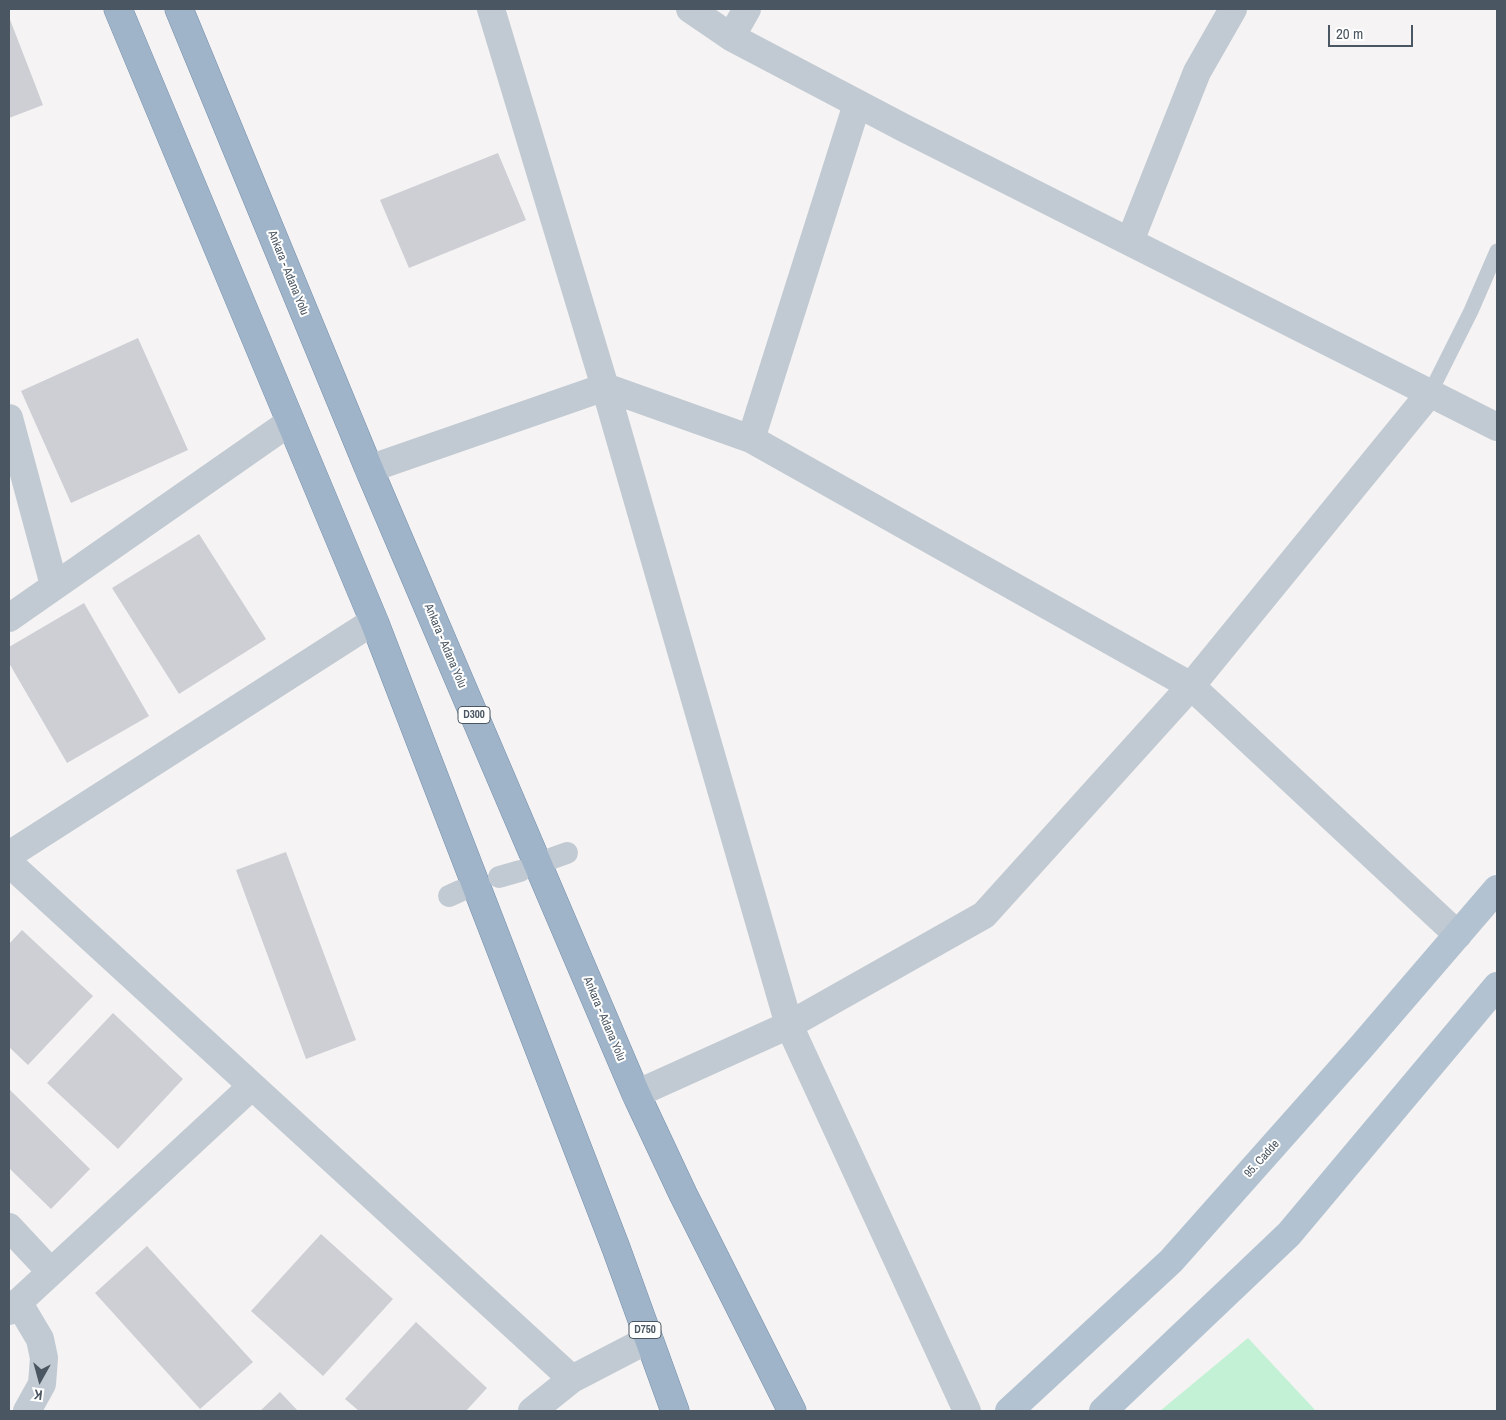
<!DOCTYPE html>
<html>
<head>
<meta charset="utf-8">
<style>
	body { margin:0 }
	#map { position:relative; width:1506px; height:1420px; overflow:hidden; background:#f5f3f3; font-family:"Archivo Narrow",sans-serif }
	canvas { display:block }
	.frame { position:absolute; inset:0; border:10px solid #4a5661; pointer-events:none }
	.north { position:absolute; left:15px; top:1355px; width:50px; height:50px; -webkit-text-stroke:4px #fff; paint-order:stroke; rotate:187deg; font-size:14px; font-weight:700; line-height:20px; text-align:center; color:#4a5661 }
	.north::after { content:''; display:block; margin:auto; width:18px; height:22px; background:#4a5661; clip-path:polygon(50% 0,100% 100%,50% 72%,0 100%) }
	.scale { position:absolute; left:1328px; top:25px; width:85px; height:22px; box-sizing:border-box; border:2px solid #4a5661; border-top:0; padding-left:6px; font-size:15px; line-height:18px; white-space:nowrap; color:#4a5661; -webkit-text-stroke:4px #fff; paint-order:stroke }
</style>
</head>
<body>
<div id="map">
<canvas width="1506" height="1420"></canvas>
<div class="frame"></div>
<div class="north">K</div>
<div class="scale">20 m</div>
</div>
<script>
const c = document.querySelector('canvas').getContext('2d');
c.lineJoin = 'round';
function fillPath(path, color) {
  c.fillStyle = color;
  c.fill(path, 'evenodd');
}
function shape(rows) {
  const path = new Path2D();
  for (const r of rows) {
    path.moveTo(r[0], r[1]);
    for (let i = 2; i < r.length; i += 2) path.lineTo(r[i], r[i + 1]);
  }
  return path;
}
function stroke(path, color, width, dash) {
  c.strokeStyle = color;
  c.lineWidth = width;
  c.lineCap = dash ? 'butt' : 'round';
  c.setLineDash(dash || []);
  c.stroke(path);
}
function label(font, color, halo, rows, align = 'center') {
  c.font = font + ' "Archivo Narrow",sans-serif';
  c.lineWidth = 4;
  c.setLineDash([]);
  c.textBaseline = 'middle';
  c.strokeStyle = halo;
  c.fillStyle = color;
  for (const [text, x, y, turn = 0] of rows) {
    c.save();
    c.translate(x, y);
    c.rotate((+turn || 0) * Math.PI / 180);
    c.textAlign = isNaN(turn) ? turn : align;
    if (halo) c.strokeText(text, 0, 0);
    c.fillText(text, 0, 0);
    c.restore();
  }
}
fillPath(shape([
	[1248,1338,1316,1411,1160,1411]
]), '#c3f1d5');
fillPath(shape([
	[9,17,43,105,9,118],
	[498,153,526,220,409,268,380,200],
	[138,338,188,450,71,503,21,391],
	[199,534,266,639,179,694,112,588],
	[84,603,149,716,67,763,9,663,9,647],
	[286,852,356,1040,306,1059,236,870],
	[22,930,93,996,28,1065,9,1047,9,944],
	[113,1013,183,1079,118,1149,47,1083],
	[10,1090,90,1169,51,1209,9,1168],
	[321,1234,393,1299,323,1376,251,1311],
	[147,1246,253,1362,200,1409,95,1293],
	[416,1322,487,1388,466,1411,359,1411,345,1399],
	[280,1392,298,1411,260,1411]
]), '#cdcfd5');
const trunk = shape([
	[118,9,374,621,616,1248,675,1411],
	[179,9,369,469,636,1094,683,1194,792,1411]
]);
stroke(trunk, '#7690ad', 29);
stroke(shape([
	[1430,393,1471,311,1497,251]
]), '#c1cad2', 15);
stroke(shape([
	[553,858,567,853],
	[499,877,520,871],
	[449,896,460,891]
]), '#c1cad2', 22);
stroke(shape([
	[491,9,605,387,789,1025,967,1411],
	[690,9,731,37,904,128,1497,427],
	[731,37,747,9],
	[1130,241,1197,72,1233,9],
	[9,418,54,585],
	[751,439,857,104],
	[369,469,605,387,751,439,1191,686,1458,935],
	[9,618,290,422],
	[9,855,374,621],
	[9,863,572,1379,649,1339],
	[636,1094,789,1025,984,915,1191,686,1430,393],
	[9,1227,51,1272],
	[18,1302,40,1339,44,1358,42,1384,27,1411],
	[9,1311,252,1086],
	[532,1411,572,1379]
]), '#c1cad2', 28);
stroke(shape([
	[1009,1411,1171,1261,1362,1046,1497,889],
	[1103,1411,1289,1234,1497,986]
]), '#b3c2d1', 28);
stroke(trunk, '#9fb4c9', 28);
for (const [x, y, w] of [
	[474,715,32],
	[645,1330,32]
]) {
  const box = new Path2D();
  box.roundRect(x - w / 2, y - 8.5, w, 17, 4);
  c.fillStyle = '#fff';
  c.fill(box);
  stroke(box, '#4a5661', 1);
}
label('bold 11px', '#4a5661', null, [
	["D300",474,715],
	["D750",645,1330]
]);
label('12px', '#4a5661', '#fff', [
	["Ankara - Adana Yolu",288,273,68],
	["Ankara - Adana Yolu",445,646,67],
	["Ankara - Adana Yolu",604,1019,67],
	["95. Cadde",1262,1159,-48]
]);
</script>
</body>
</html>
